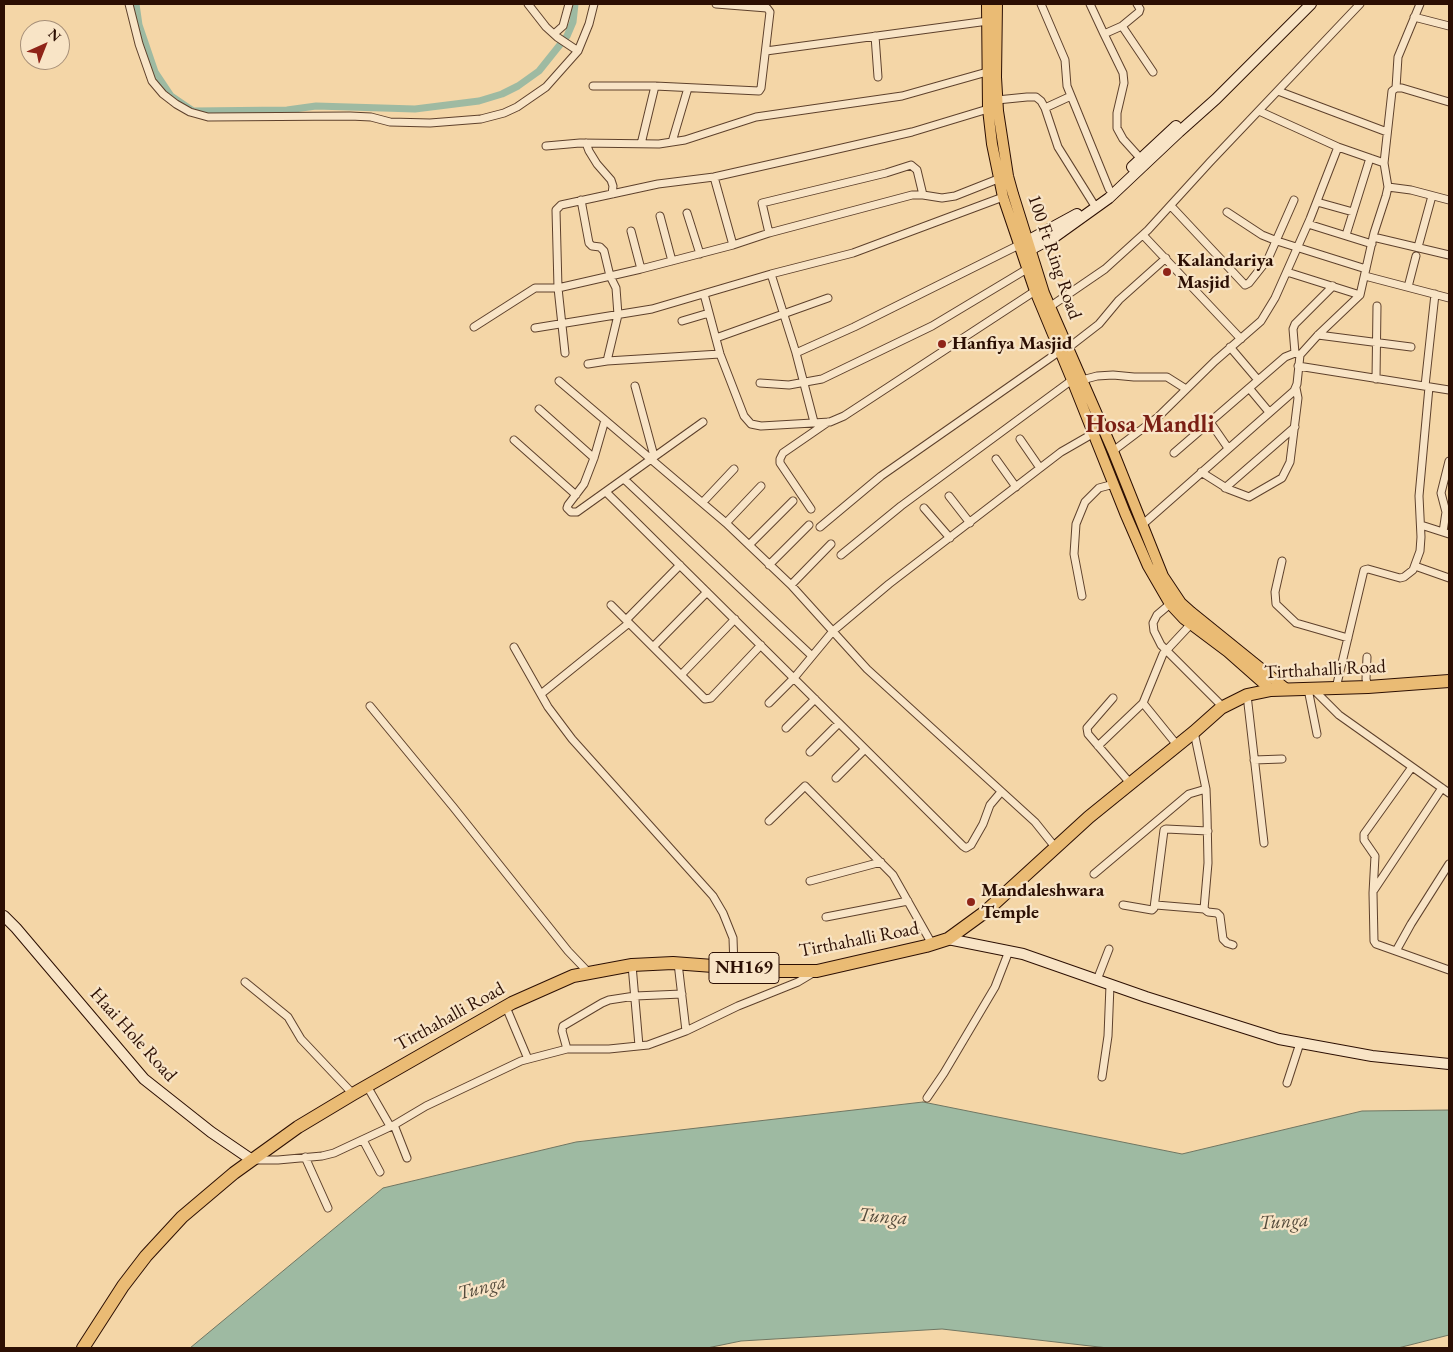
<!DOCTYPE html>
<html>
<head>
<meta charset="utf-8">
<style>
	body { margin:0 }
	#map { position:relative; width:1453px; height:1352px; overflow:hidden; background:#f4d6a7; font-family:"EB Garamond",serif }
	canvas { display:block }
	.frame { position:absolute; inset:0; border:5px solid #2c0f03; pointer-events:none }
	.north { position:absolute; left:20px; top:20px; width:50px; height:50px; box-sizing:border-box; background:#f8e4c6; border:1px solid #a68f78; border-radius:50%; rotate:44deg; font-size:14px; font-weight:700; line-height:20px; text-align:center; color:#2c0f03 }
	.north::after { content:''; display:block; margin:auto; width:18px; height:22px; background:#8f2418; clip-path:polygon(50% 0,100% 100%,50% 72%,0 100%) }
</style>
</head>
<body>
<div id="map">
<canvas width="1453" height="1352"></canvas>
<div class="frame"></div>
<div class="north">N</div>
</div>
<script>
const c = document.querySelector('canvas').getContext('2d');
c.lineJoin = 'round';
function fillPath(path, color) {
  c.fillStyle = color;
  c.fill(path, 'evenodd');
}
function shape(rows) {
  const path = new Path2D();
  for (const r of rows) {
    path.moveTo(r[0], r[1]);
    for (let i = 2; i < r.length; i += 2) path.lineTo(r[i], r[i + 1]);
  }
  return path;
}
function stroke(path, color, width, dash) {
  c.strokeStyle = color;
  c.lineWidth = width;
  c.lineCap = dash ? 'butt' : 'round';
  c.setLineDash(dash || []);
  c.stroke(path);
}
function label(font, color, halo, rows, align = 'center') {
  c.font = font + ' "EB Garamond",serif';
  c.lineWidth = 4.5;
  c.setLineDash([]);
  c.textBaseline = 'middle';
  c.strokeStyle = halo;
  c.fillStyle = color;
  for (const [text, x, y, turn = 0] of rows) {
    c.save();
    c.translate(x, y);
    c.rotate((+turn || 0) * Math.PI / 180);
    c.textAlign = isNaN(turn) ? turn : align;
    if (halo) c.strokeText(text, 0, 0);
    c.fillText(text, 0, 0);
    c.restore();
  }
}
const water = shape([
	[923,1102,1182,1154,1362,1111,1449,1110,1449,1335,1398,1348,1108,1348,942,1329,741,1341,707,1348,190,1348,383,1188,576,1142,923,1102]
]);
fillPath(water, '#9ebaa2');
stroke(water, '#707662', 1);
stroke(shape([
	[136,4,139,25,155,72,171,96,193,111,287,110,316,106,415,109,479,101,502,94,518,86,539,71,567,36,573,22,575,4]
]), '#9ebaa2', 7);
const street = shape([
	[129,4,139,44,152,81,163,94,176,104,190,112,208,117,350,116,371,117,390,122,430,123,481,119,504,113,517,107,546,87,578,51,589,24,594,4],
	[528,4,546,27,557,37,578,51],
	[1041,4,1065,60,1067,86,1109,189],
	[1090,4,1104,34,1122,26,1153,72],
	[1414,17,1449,26],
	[1122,26,1139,12,1140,9,1137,4],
	[554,34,563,26,569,4],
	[1104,34,1123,73,1124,83,1117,113,1117,128,1123,139,1141,159],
	[875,36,878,77],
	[766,51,988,21],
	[593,86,655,86,759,91,761,88,770,12,767,8,716,4],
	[1396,88,1402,88,1449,102],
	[1278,91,1387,132],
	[997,100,1027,97,1036,97,1041,101,1045,108,1058,147,1093,203],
	[1045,108,1071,96],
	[1259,111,1338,147,1384,163],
	[672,142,688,88],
	[586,143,589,151,597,164,611,180,613,186,612,194],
	[641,144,655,86],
	[546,146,580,143,659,144,685,140,756,117,902,96,987,72],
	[714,177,733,245],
	[1388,187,1411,190,1449,200],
	[581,200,589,243,592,246,600,247,604,251,610,276,616,288,618,315,607,361],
	[1317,202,1353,212],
	[1171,206,1245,285,1249,283,1268,259,1294,200],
	[1227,212,1262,235,1277,241,1366,269],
	[687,213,700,254],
	[660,216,672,261],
	[1308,224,1372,244],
	[631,231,641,269],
	[769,233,762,203,886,173,911,165,917,170,923,195],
	[1143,235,1241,339],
	[1346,235,1370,158],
	[1373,237,1449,255],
	[1418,247,1432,196],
	[1287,272,1360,295],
	[771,274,796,353,814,422],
	[1365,276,1449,298],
	[1408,287,1416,256],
	[704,294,720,354,744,416,751,424,761,426,830,422,844,416,1035,291],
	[1051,306,1105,269,1148,230,1210,162,1360,4],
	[682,321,709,313],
	[474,327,535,288,558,288,641,269,733,245,769,233,912,195,923,195,942,198,955,196,998,179],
	[535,328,652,309,771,274,853,253,1003,197],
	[1318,335,1411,347],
	[716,338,828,298],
	[1230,347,1258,380],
	[1068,348,1099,324,1119,300,1166,258],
	[565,353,558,288,556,210,561,205,658,184,714,177,829,151,912,132,988,109],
	[796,353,854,327,1019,245],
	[1295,353,1293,329,1295,324,1333,286],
	[588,364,607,361,720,354],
	[1298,366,1449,390],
	[1376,379,1377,306],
	[1082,380,1097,376,1113,375,1134,377,1167,377,1186,389],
	[559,381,726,523,791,585,867,669,1035,822,1055,847],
	[760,383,789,385,822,379,932,326,1027,269],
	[635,386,654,456],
	[1425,386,1435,294],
	[1249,388,1269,412],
	[539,409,594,458],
	[605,420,594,458,584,484,568,505,567,508,571,512,577,512,703,422],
	[1210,422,1228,448],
	[1020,439,1040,468],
	[514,440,576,495],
	[1113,451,1158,417,1215,361,1261,321,1275,298,1310,219,1338,147],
	[1174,453,1285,357,1295,353,1300,355],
	[996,459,1016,487],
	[1201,472,1228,489,1249,497,1282,478,1290,462,1298,398,1296,388],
	[624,479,812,656],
	[1225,488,1295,427],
	[606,492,963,846,966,848,971,845,983,824,990,805,1001,792],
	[949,496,970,523],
	[703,502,734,469],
	[924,508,950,538],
	[811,509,780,463,780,459,783,453,828,422],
	[726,523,761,486],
	[1142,525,1294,391,1297,384,1300,355,1318,335,1360,295,1374,233,1386,196,1388,187,1384,163,1392,91,1396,88,1398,57,1420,4],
	[1421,525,1449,534],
	[820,527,881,476,1060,351],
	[1443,532,1446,512,1441,493,1449,461],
	[749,545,793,501],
	[841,555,901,506,1072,380],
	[1282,561,1275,592,1276,604,1296,623,1348,638],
	[769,565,809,525],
	[1415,566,1449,578],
	[791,585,831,544],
	[1082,596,1074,554,1076,524,1085,502,1099,488,1114,484],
	[1170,604,1157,615,1153,623,1154,631,1161,645,1223,707],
	[611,605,705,699,711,698,761,645],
	[626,620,680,565],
	[514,647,548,707,572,739,713,896,723,913,733,938,734,967],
	[653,647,707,592],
	[1367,657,1366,679,1368,687],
	[681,675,735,619],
	[1336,688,1364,570,1368,569,1400,578,1404,577,1413,570,1420,551,1421,537,1419,496,1429,387],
	[1308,689,1317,734],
	[1313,689,1339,715,1449,793],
	[541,694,629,623],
	[1247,695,1264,843],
	[1113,698,1087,728,1088,734,1130,783],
	[769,703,794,678,833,631,889,584,1061,452,1094,433],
	[1143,703,1177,745],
	[370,706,454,808,568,951,589,973],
	[786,728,815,699],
	[1194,732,1206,789,1207,815,1208,863,1204,909],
	[1098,746,1143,703,1163,654,1191,624],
	[810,752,839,723],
	[1254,760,1282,759],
	[1412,767,1364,834,1364,840,1375,856,1373,893,1374,941,1376,944,1449,970],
	[836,778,865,749],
	[769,821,805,786,893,875,932,944],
	[1094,874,1189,794,1206,789],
	[810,881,881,862],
	[1374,890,1442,788],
	[1123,905,1152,910,1154,908,1164,830,1166,829,1208,831],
	[1156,905,1204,909,1208,912,1217,913,1220,916,1223,939,1227,943,1233,945],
	[826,917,908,901],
	[1396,951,1411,924,1449,864],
	[678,963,686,1031],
	[632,965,639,1046],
	[1097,980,1109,949],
	[245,982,288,1017,301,1039,353,1094],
	[506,1007,528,1059],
	[567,1049,562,1031,563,1026,602,1003,609,1000,635,996,682,994],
	[1102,1077,1108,1036,1110,985],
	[1287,1083,1300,1043],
	[367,1086,390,1126],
	[927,1098,944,1073,995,987,1009,951],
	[394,1125,407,1158],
	[363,1140,380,1172],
	[305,1157,328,1208],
	[255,1160,278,1160,322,1156,334,1153,394,1125,426,1106,521,1061,567,1049,609,1049,648,1045,686,1031,738,1006,798,982,813,973]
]);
const secondary = shape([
	[1132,167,1176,126],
	[1020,245,1077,214],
	[1024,253,1056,236,1109,198,1179,132,1216,99,1311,4],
	[4,916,16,928,144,1079,211,1132,252,1160],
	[948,939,1023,954,1146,997,1279,1039,1372,1056,1449,1064]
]);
const primary = shape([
	[987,4,988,109,992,144,1003,197,1035,291,1072,380,1125,513,1148,566,1170,604,1184,619,1228,652,1271,690],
	[997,4,996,77,998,111,1008,176,1013,194,1044,293,1113,451,1163,576,1181,603,1191,612,1285,688]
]);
const highway = shape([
	[83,1348,123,1286,146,1256,182,1217,234,1173,298,1127,353,1094,512,1003,573,976,632,965,673,963,780,971,817,971,926,946,948,939,985,912,1089,817,1194,732,1221,708,1247,695,1271,690,1368,687,1449,681]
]);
stroke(street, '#5e412c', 9);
stroke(secondary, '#2c0f03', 12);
stroke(primary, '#2c0f03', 12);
stroke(highway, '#2c0f03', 14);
stroke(street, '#f8e4c6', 7);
stroke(secondary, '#f8e4c6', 10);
stroke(primary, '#eabb74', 10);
stroke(highway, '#eabb74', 12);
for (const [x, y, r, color] of [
	[1167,272,5,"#8f2418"],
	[942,344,5,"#8f2418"],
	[971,902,5,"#8f2418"]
]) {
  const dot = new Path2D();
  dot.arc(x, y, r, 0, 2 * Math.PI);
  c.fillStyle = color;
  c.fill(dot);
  stroke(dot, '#f8e4c6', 2);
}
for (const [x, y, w] of [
	[744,968,70]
]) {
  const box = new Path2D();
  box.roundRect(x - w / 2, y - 15.5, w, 31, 4);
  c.fillStyle = '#f8e4c6';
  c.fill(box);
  stroke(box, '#2c0f03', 1);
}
label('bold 18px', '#2c0f03', null, [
	["NH169",744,968]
]);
label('19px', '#2c0f03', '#f8e4c6', [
	["100 Ft Ring Road",1054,257,71],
	["Tirthahalli Road",1325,670,-3],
	["Tirthahalli Road",859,940,-11],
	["Tirthahalli Road",450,1017,-29],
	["Haai Hole Road",133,1035,48]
]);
label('bold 19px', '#2c0f03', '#f8e4c6', [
	["Kalandariya",1177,261],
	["Masjid",1177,283],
	["Hanfiya Masjid",952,344],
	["Mandaleshwara",981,891],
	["Temple",981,913]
], 'left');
label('italic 20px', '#544b3b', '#f8e4c6', [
	["Tunga",883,1217,4],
	["Tunga",1284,1222,-4],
	["Tunga",482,1288,-15]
]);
label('bold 24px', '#7a1f14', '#f8e4c6', [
	["Hosa Mandli",1150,425]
]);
</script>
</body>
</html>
